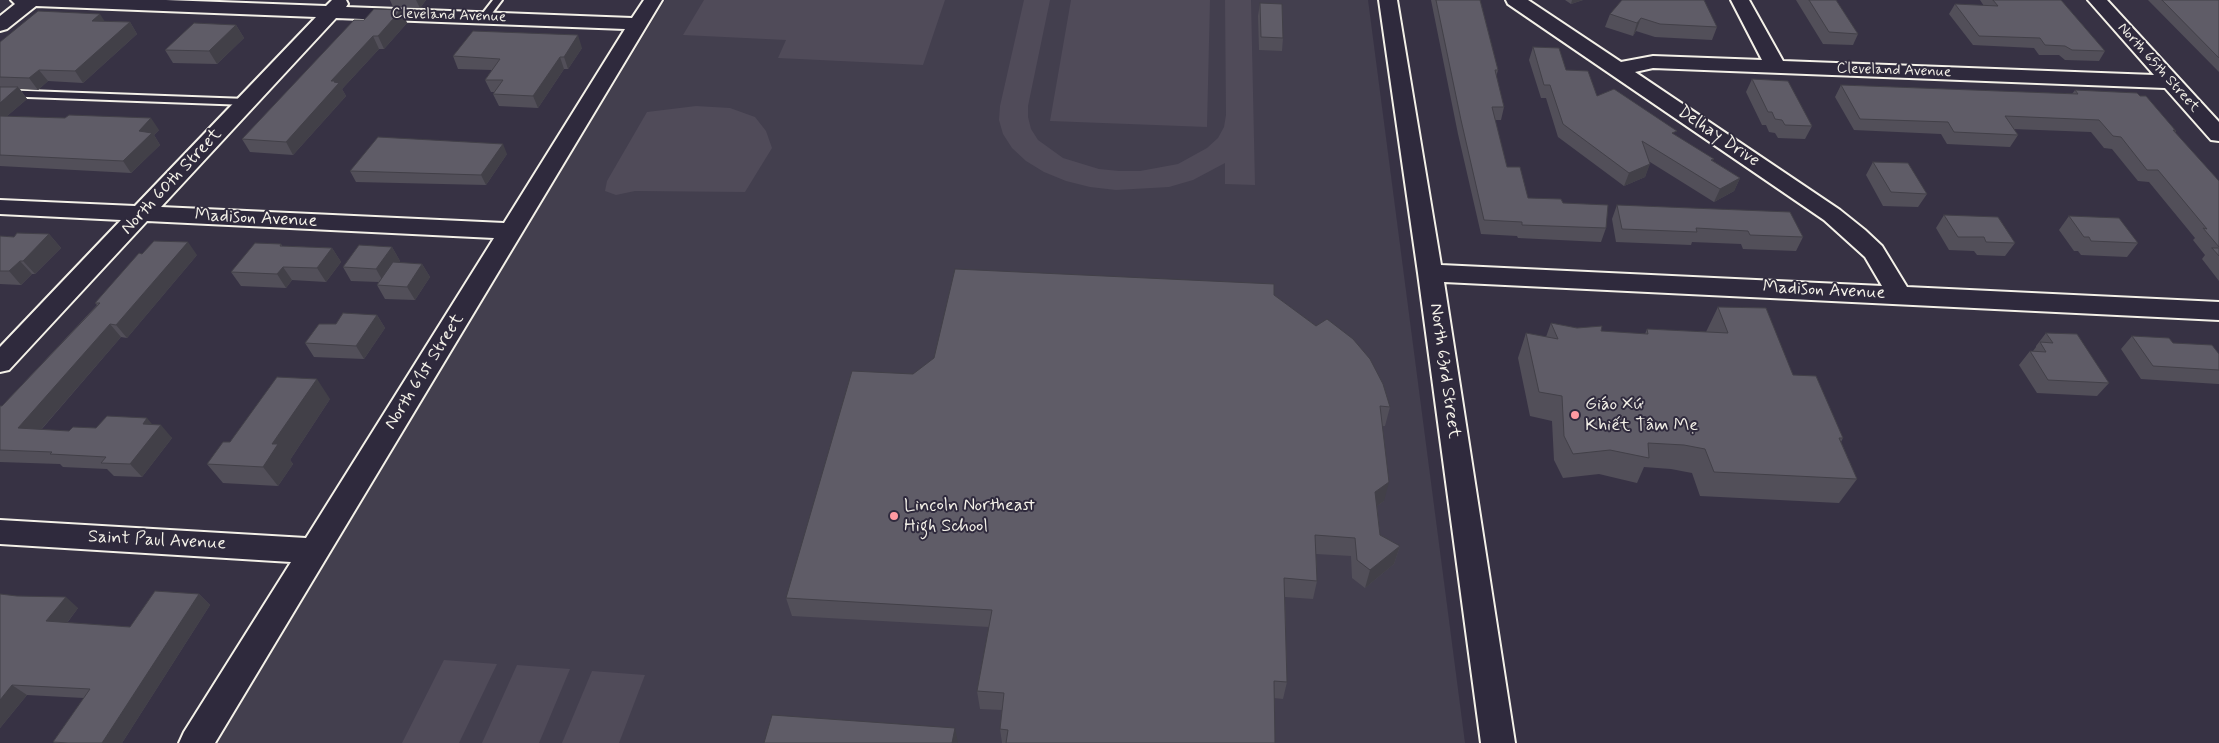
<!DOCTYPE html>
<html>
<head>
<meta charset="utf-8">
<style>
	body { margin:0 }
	canvas { display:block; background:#373244 }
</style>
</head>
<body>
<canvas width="2219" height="743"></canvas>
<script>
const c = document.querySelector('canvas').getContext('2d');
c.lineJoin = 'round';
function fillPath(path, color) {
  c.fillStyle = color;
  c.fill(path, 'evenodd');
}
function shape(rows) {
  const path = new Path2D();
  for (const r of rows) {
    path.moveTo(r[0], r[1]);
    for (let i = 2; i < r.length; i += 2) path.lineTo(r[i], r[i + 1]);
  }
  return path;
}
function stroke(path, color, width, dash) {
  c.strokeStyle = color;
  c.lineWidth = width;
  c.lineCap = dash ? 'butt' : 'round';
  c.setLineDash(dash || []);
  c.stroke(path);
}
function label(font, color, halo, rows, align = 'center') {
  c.font = font + ' Mynerve,sans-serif';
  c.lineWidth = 4;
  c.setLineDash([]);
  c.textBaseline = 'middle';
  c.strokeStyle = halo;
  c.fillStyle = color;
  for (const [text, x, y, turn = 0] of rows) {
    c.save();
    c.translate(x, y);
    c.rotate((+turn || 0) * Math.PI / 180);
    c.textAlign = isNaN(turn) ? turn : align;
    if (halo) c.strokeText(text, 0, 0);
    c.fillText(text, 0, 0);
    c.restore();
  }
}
fillPath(shape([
	[665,0,1368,0,1465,743,214,743]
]), '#433f4e');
fillPath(shape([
	[704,0,945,0,923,65,778,58,786,40,683,35],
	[1024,0,1050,0,1028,106,1028,117,1031,129,1038,140,1063,158,1099,169,1119,171,1140,171,1178,164,1207,148,1218,138,1224,127,1226,115,1225,0,1251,0,1255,185,1225,184,1225,163,1193,180,1169,187,1116,190,1090,187,1066,181,1044,172,1026,161,1012,148,1003,134,999,120,1000,106],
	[1071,0,1210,0,1207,127,1050,121],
	[696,106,730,108,755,117,766,131,772,148,745,192,635,191,616,195,605,191,607,181,647,112],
	[444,660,497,664,459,743,402,743],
	[517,665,570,669,539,743,482,743],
	[592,671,645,675,619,743,562,743]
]), '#504b59');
const lane = shape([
	[493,0,502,0,487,20,481,20,479,18,493,0],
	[0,90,247,99,252,102,247,105,0,96,0,90]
]);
const street = shape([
	[11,0,166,0,326,6,332,0,346,0,348,4,346,7,632,18,644,0,662,0,215,743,179,743,184,732,291,562,0,544,0,520,306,538,494,238,147,221,9,370,0,372,0,347,121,220,0,214,0,200,135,206,316,17,36,6,7,29,0,31,0,16,15,4,11,0],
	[336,18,625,29,504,223,161,207,336,18],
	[1379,0,1397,0,1441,265,1882,286,1865,257,1824,220,1508,4,1506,0,1528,0,1621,62,1653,56,1762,60,1731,0,1749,0,1783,61,2154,75,2088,0,2107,0,2219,122,2219,141,2211,140,2165,88,1653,68,1635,72,1840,210,1865,230,1882,246,1907,287,2219,302,2219,320,1444,282,1515,743,1481,743,1418,273,1379,0]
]);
stroke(lane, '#f4f1e8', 4);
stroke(street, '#f4f1e8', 4);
fillPath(lane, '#2f2a3d');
fillPath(street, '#2f2a3d');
fillPath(shape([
	[390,0,426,0,420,8,393,7],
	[1431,0,1480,0,1498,70,1496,77,1504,107,1501,120,1495,120,1507,167,1528,198,1563,203,1606,228,1601,242,1518,238,1517,236,1481,234,1458,134],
	[1565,0,1583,0,1571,4],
	[1796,0,1836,0,1858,34,1853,45,1823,44],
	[1980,0,2061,0,2105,51,2099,61,2065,60,2059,55,2039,55,2034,48,1973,45,1949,14,1955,4,1984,6],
	[2148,0,2219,0,2219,72],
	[1260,3,1283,38,1282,51,1259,50,1258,16],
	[401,10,407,23,384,49,379,49,342,89,346,96,293,155,250,152,242,139,364,20],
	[1610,14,1717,27,1712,40,1655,37,1636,31,1633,36,1605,27],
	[105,21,130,22,137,34,83,83,48,81,38,90,20,89,27,99,7,116,159,130,154,135,160,145,131,173,0,166,0,42],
	[236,25,244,38,217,64,173,63,165,50],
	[1533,47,1566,70,1597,96,1675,135,1713,161,1740,178,1734,191,1714,202,1650,162,1645,177,1624,186,1558,137,1546,98,1541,98,1529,60],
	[582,48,568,69,564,69,538,108,499,106,493,94,495,92,491,92,485,80,492,70,458,69,453,56],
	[1752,79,1812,126,1805,139,1778,138,1775,133,1769,132,1766,125,1762,125,1746,92],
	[1841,85,2072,94,2075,90,2176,131,2175,133,2219,181,2219,281,2202,259,2205,255,2193,240,2195,238,2149,182,2138,181,2112,149,2104,148,2091,132,2013,129,2018,135,2010,147,1947,144,1941,134,1854,130,1835,97],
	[507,154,486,185,356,182,350,171],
	[1873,162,1927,194,1918,207,1883,206,1866,175],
	[1617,205,1803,237,1796,251,1743,249,1741,244,1692,242,1691,245,1616,242,1612,219],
	[1944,215,2015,243,2005,256,1977,255,1974,251,1949,250,1936,228],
	[2069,216,2138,243,2127,257,2081,255,2078,251,2074,251,2059,230],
	[49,234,61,248,35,274,32,274,21,285,0,284,0,236,14,237],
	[281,244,282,246,332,248,341,262,326,282,292,280,286,288,241,286,231,272],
	[392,247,400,261,398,263,422,264,430,277,415,300,385,299,377,285,379,282,351,281,343,267],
	[197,255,127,338,121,337,41,430,69,431,96,428,153,424,172,438,142,477,114,476,107,469,63,467,60,464,0,462,0,406,2,406,97,305,95,303],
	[1274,295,1316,326,1390,407,1385,426,1382,426,1384,501,1377,506,1380,535,1400,546,1394,564,1365,588,1352,578,1351,556,1316,554,1317,581,1313,599,1285,597,1287,682,1283,699,1274,698,1275,743,1002,743,1000,729,1002,710,980,709,977,691,989,627,792,616,786,598,913,374],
	[1718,307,1793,375,1843,438,1841,442,1857,479,1839,503,1700,496,1692,473,1671,469,1644,467,1637,483,1599,474,1563,478,1554,460,1552,421,1530,416,1518,358,1526,333,1546,337,1551,323,1577,328,1601,331,1645,334,1647,329,1706,332],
	[377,315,385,328,364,359,314,357,305,343,336,324],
	[2046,333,2109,383,2097,396,2037,393,2019,365,2030,351,2033,351,2036,347,2036,346],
	[2132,336,2219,354,2219,384,2218,384,2141,379,2121,349],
	[330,399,290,460,293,464,278,486,223,483,207,464,230,442],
	[0,594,78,608,67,623,130,627,199,594,210,605,122,743,55,743,53,742,84,698,27,695,0,728]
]), '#524f59');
fillPath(shape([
	[416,0,426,0,420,8],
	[1572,0,1583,0,1571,4],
	[401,10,407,23,384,49,378,36],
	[100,14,107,25,92,21],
	[1641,18,1636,31,1633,36,1637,23],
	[130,22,137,34,83,83,75,71],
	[236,25,244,38,217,64,209,51],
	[578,35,582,48,568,69,564,57],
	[373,36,379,49,342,89,346,96,293,155,286,142,331,81],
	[560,57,564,69,538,108,533,96],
	[39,70,48,81,38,90,29,78],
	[18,87,27,99,0,122,0,103],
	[151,118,159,130,154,135,160,145,131,173,123,161,139,131],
	[503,144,507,154,486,185,481,175],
	[1650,164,1645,177,1624,186,1629,173],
	[1740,178,1734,191,1714,202,1720,189],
	[49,234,61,248,35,274,23,261],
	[188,242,197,255,127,338,116,325],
	[392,247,400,261,384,283,376,269],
	[332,248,341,262,326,282,317,268],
	[20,261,32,274,21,285,9,271],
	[422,264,430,277,415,300,407,287],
	[283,267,292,280,286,288,277,274],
	[377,315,385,328,364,359,356,346],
	[110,324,121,337,31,441,18,428],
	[317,379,330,399,290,460,293,464,278,486,263,467,272,444],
	[147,418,157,430,161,425,172,438,142,477,130,464,143,424],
	[1389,482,1384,501,1370,511,1375,492],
	[1400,546,1394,564,1365,588,1370,570],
	[199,594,210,605,122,743,102,743],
	[66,597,78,608,60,632,46,621],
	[12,685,27,695,0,728,0,700],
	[955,728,958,743,952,743]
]), '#424048');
const building = shape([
	[1436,0,1480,0,1498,70,1495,70,1504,107,1492,107,1507,167,1520,167,1528,198,1561,199,1563,203,1608,205,1606,228,1522,225,1522,222,1484,220,1461,120,1436,0],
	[1622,0,1704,0,1717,27,1660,24,1641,18,1637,23,1610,14,1622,0],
	[1809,0,1836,0,1858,34,1829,32,1809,0],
	[1993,0,2061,0,2105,51,2072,50,2065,46,2045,45,2040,38,1979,36,1955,4,1998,6,1993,0],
	[2162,0,2219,0,2219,58,2162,0],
	[1260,3,1282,4,1283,38,1261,37,1260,3],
	[374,9,401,10,378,36,373,36,331,81,335,81,334,82,339,83,286,142,242,139,354,20,364,20,374,9],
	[38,11,100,14,92,21,130,22,75,71,39,70,29,78,0,77,0,42,38,11],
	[194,23,236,25,209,51,165,50,194,23],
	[473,31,578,35,564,57,560,57,533,96,493,94,503,80,485,80,500,59,453,56,473,31],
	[1533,47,1559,48,1566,70,1588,71,1597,96,1614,89,1677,131,1672,133,1714,159,1711,160,1740,178,1720,189,1642,141,1650,164,1629,173,1563,124,1550,85,1544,85,1533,47],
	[1752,79,1788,81,1812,126,1785,125,1782,120,1775,119,1772,112,1768,112,1752,79],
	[1841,85,2078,94,2075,90,2137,93,2140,96,2146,96,2176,131,2173,130,2219,181,2219,247,2203,228,2207,229,2158,170,2147,170,2121,137,2113,136,2099,120,2005,116,2018,135,1954,132,1948,122,1860,119,1841,85],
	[0,87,18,87,0,103,0,87],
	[69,115,151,118,139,131,152,133,123,161,0,155,0,116,65,118,69,115],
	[378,137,503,144,481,175,350,171,378,137],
	[1873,162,1908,163,1927,194,1891,192,1873,162],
	[1617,205,1790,212,1803,237,1750,235,1748,231,1696,228,1697,232,1622,229,1617,205],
	[1944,215,1998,217,2015,243,1986,242,1984,237,1958,237,1944,215],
	[2069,216,2119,218,2138,243,2091,241,2089,237,2084,237,2069,216],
	[17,233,49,234,23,261,20,261,9,271,0,271,0,236,14,237,17,233],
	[154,241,188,242,116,325,110,324,18,428,69,431,73,427,96,428,107,416,147,418,143,424,161,425,130,464,101,463,106,457,50,454,52,452,0,450,0,406,2,406,100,303,95,303,139,253,142,254,154,241],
	[255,243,281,244,280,246,332,248,317,268,283,267,277,274,231,272,255,243],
	[359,245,392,247,376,269,343,267,359,245],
	[2212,248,2219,248,2219,256,2212,248],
	[393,262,422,264,407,287,377,285,393,262],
	[955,269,1274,284,1274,295,1316,326,1327,319,1353,339,1370,359,1383,384,1390,407,1380,406,1389,482,1375,492,1380,535,1400,546,1370,570,1357,560,1355,538,1315,535,1317,581,1284,578,1287,682,1274,681,1275,743,1006,743,1008,730,1000,729,1004,693,977,691,992,610,786,598,852,371,913,374,934,358,955,269],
	[1718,307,1766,308,1793,375,1816,376,1843,438,1839,438,1857,479,1714,472,1705,449,1684,445,1648,443,1649,458,1610,450,1573,454,1564,436,1562,396,1539,392,1526,333,1558,339,1551,323,1577,328,1602,326,1601,331,1648,334,1647,329,1728,333,1718,307],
	[343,313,377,315,356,346,305,343,319,324,336,324,343,313],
	[2046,333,2077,334,2109,383,2048,380,2030,351,2046,352,2040,342,2053,343,2046,333],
	[2132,336,2169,338,2173,343,2212,345,2219,354,2219,370,2153,366,2132,336],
	[277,377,317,379,272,444,278,444,263,467,207,464,223,442,230,442,277,377],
	[155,591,199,594,102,743,68,743,53,742,90,689,12,685,0,700,0,594,17,596,66,597,46,621,130,627,155,591],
	[772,715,955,728,952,743,764,743,772,715]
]);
fillPath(building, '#5f5c67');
stroke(building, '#424048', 1);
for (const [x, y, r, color] of [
	[1575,415,5,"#ff9aa2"],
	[894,516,5,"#ff9aa2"]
]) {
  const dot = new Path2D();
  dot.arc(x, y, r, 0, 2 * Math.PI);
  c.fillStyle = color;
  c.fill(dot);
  stroke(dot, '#2f2a3d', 2);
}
label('15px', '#f4f1e8', '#2f2a3d', [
	["Cleveland Avenue",449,16,2],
	["North 65th Street",2158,68,48],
	["Cleveland Avenue",1894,71,2]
]);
label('18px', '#f4f1e8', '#2f2a3d', [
	["Delhay Drive",1718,137,34],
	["North 60th Street",172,182,-47],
	["Madison Avenue",256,219,3],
	["Madison Avenue",1824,291,3],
	["North 63rd Street",1444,371,82],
	["North 61st Street",425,372,-58],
	["Saint Paul Avenue",157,541,3]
]);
label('18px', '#f4f1e8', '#2f2a3d', [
	["Giáo Xứ",1585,405],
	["Khiết Tâm Mẹ",1585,426],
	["Lincoln Northeast",904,506],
	["High School",904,527]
], 'left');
</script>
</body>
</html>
